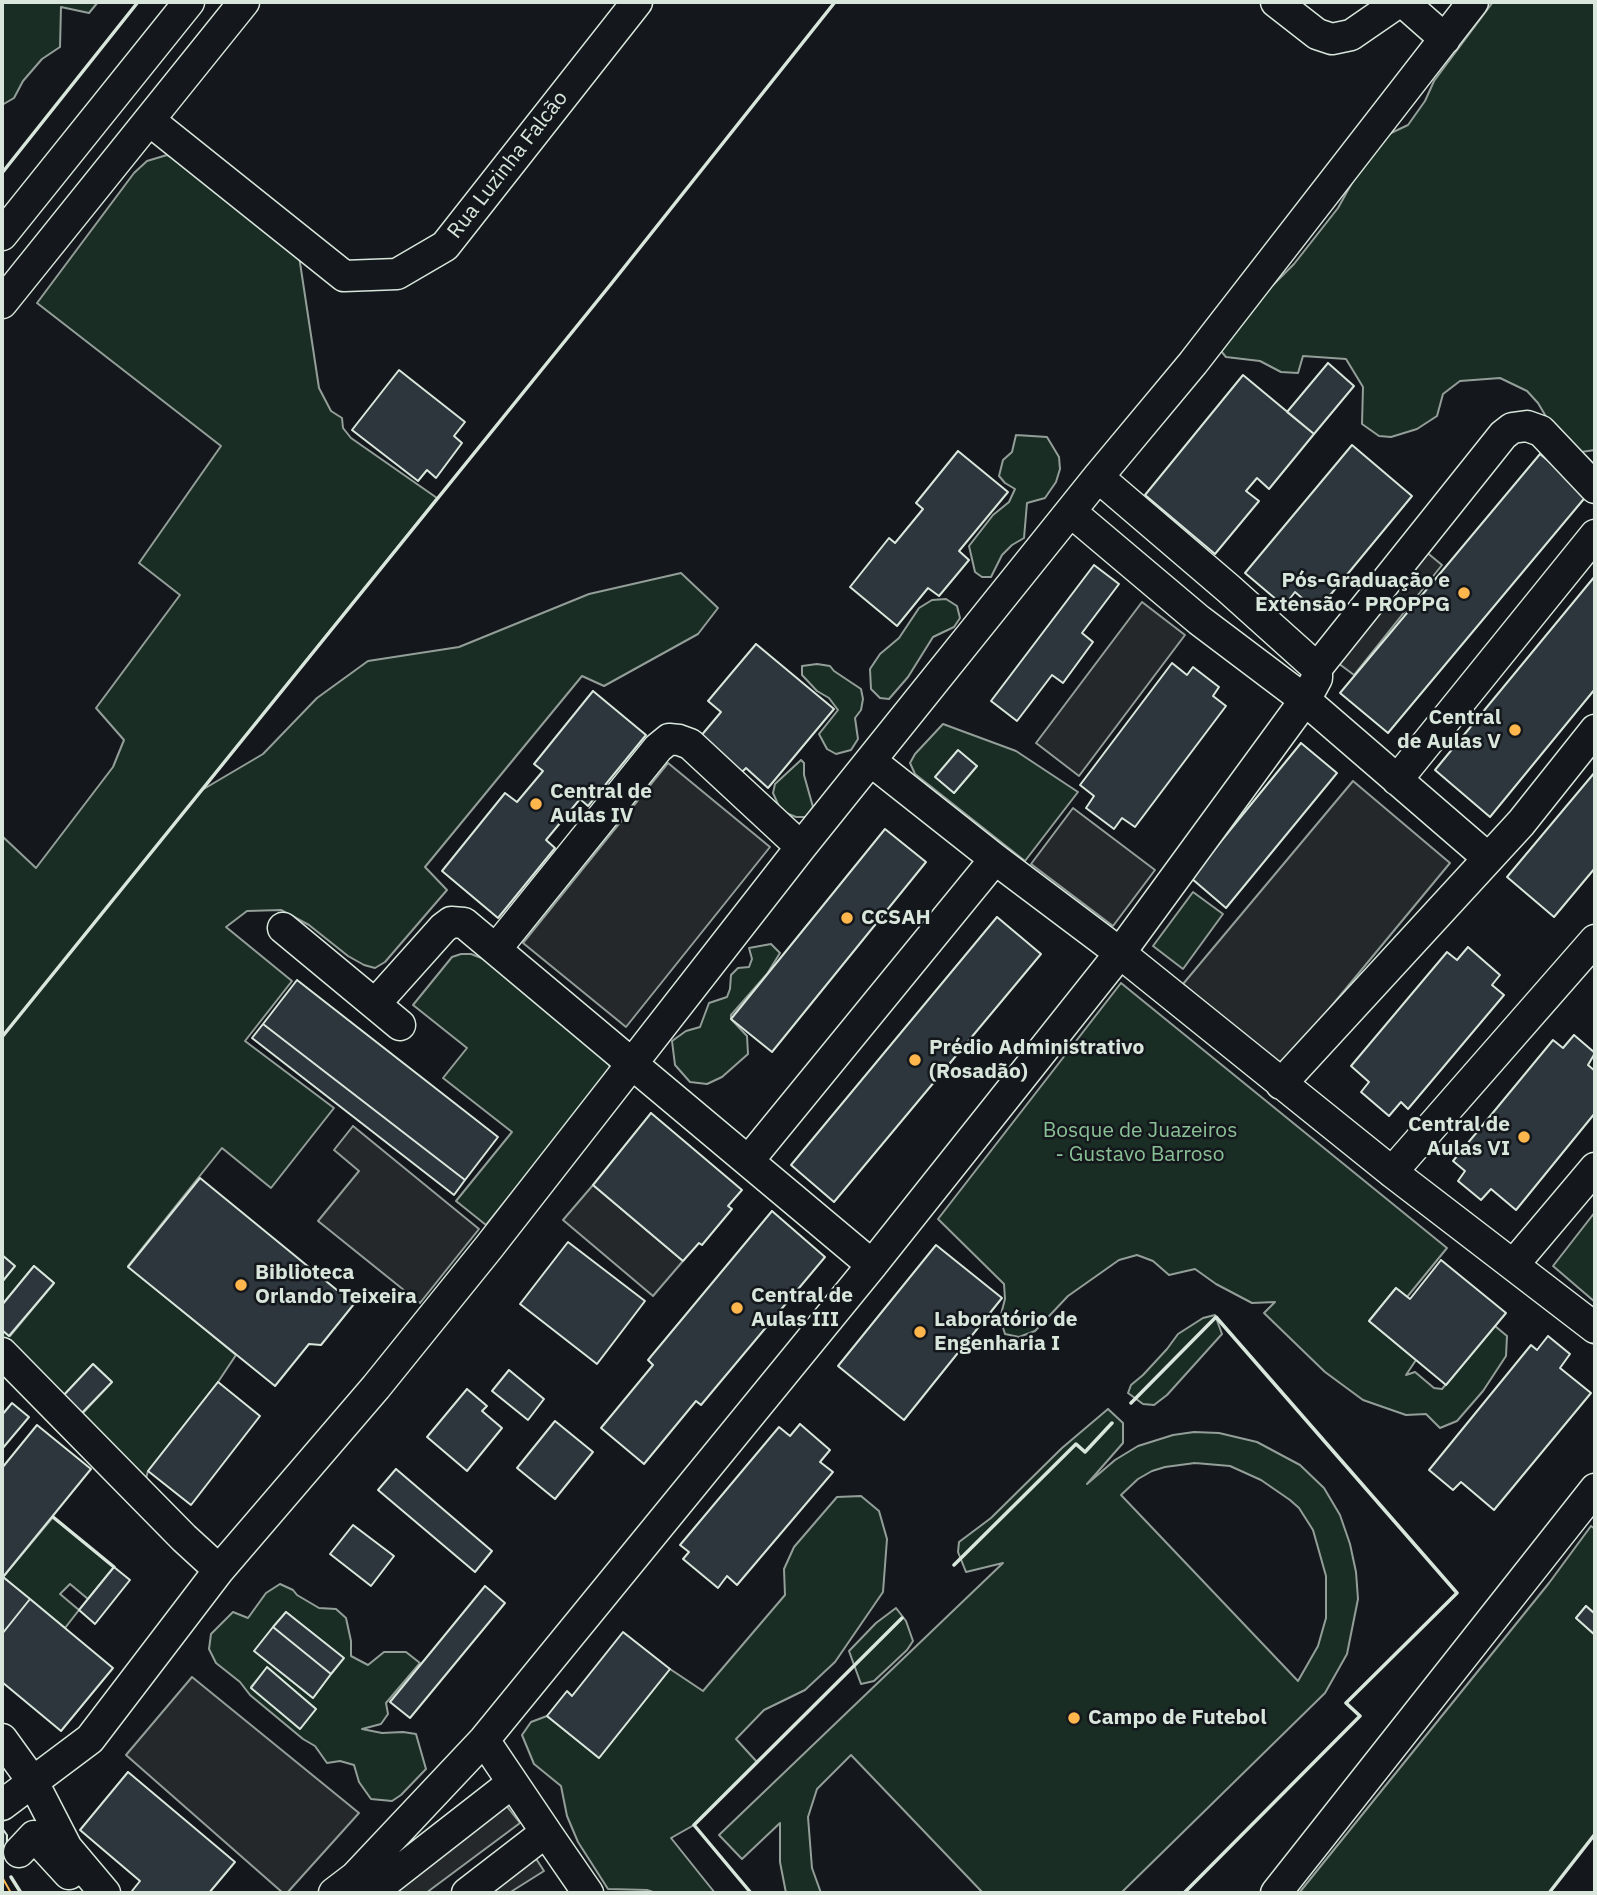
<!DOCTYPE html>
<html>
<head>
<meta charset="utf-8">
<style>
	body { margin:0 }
	#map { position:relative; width:1597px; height:1895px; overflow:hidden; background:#14181c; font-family:"IBM Plex Sans",sans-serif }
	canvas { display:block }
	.frame { position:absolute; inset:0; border:4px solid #d8e6dc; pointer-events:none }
</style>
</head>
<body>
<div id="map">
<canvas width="1597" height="1895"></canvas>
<div class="frame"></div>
</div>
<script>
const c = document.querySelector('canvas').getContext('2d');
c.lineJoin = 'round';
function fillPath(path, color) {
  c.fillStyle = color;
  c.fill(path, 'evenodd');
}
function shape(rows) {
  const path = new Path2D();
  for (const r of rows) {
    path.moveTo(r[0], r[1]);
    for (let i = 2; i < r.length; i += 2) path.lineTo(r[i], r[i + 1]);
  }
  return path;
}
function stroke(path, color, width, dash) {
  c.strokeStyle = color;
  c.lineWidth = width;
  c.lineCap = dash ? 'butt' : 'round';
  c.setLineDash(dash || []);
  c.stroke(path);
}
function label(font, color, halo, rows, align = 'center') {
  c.font = font + ' "IBM Plex Sans",sans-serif';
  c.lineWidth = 5;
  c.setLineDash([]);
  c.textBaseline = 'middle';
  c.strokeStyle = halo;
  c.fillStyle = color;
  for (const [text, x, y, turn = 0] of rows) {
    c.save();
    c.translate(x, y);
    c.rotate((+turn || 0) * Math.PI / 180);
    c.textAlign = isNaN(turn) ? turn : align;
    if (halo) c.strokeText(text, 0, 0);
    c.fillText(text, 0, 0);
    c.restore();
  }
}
const green = shape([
	[2,2,98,2,89,13,61,7,60,47,42,59,23,81,14,98,2,105,2,2],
	[1493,2,1595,2,1595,450,1581,452,1551,425,1538,403,1527,391,1500,378,1460,381,1443,394,1437,416,1417,429,1391,437,1379,436,1362,424,1363,387,1346,359,1303,356,1298,373,1281,372,1260,361,1226,357,1215,344,1248,305,1273,285,1294,264,1338,208,1372,147,1391,133,1408,125,1425,101,1434,81,1493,2],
	[167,155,180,161,299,256,319,388,331,411,342,418,343,428,351,438,437,498,202,790,263,754,317,698,368,661,459,647,589,594,681,573,718,608,698,634,604,686,582,676,425,867,447,890,385,962,375,968,364,965,348,956,309,925,281,910,247,911,226,927,292,981,245,1041,334,1108,271,1188,222,1148,128,1266,236,1355,218,1382,148,1471,145,1482,13,1344,2,1337,2,1330,10,1336,54,1283,34,1266,2,1305,2,1282,14,1266,2,1255,2,836,36,868,113,767,124,740,96,708,180,595,139,563,221,446,37,303,134,173,147,161,167,155],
	[93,1364,112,1382,82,1414,63,1396,93,1364],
	[1016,435,1047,437,1059,457,1060,469,1056,482,1045,498,1027,503,1024,538,1012,545,1002,555,991,577,982,577,975,572,969,546,993,515,1009,502,1015,489,1005,483,999,476,1003,460,1012,452,1016,435],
	[946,599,957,606,960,618,954,627,933,637,908,677,889,699,880,698,871,689,870,669,880,654,899,638,919,608,932,600,946,599],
	[817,664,830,666,834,671,861,689,863,699,861,710,855,718,858,739,851,750,836,754,827,749,819,734,838,710,829,698,817,691,802,675,802,666,817,664],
	[943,724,1016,751,1078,792,1025,861,915,774,910,763,915,754,943,724],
	[977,766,954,793,936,777,977,766],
	[801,760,804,763,804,775,813,807,807,817,796,817,781,811,773,793,775,784,801,760],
	[1193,892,1223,914,1183,969,1153,946,1193,892],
	[771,944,780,953,767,974,731,1015,731,1019,747,1036,748,1054,722,1077,707,1084,690,1082,675,1065,672,1041,686,1031,700,1027,709,1003,727,997,730,989,731,975,738,968,749,967,752,959,749,948,771,944],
	[461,954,471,954,484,959,609,1060,610,1071,486,1225,456,1201,512,1132,443,1078,467,1048,413,1005,452,957,461,954],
	[1121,983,1447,1248,1407,1297,1396,1288,1369,1321,1416,1360,1406,1375,1415,1372,1434,1388,1442,1389,1495,1326,1507,1336,1506,1356,1483,1391,1457,1421,1440,1428,1426,1414,1406,1415,1363,1400,1325,1372,1264,1313,1275,1302,1252,1303,1216,1284,1195,1269,1169,1275,1153,1261,1137,1255,1119,1260,1068,1296,1035,1331,1019,1337,1005,1334,1000,1318,1005,1299,1004,1284,938,1219,1121,983],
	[1595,1212,1595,1302,1553,1266,1595,1212],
	[1215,1315,1222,1334,1167,1395,1154,1405,1143,1404,1128,1393,1131,1385,1143,1375,1167,1349,1178,1334,1203,1318,1215,1315],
	[1108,1409,1123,1423,1123,1443,1087,1484,1115,1460,1138,1446,1173,1435,1194,1432,1219,1433,1257,1442,1300,1465,1324,1488,1340,1515,1350,1544,1356,1572,1358,1599,1347,1654,1325,1693,1121,1893,983,1893,851,1755,817,1789,808,1817,812,1868,821,1893,786,1893,780,1862,780,1823,742,1859,719,1835,1003,1563,966,1572,958,1552,959,1542,991,1518,1062,1448,1108,1409],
	[1195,1463,1230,1466,1261,1480,1290,1500,1299,1508,1313,1530,1326,1576,1326,1618,1318,1646,1298,1681,1121,1495,1138,1479,1152,1471,1165,1467,1195,1463],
	[861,1496,879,1511,887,1539,883,1592,835,1662,805,1690,764,1710,736,1739,757,1762,694,1825,671,1838,715,1893,656,1893,647,1890,608,1889,578,1842,567,1816,561,1786,534,1764,522,1735,531,1722,547,1716,599,1758,670,1669,703,1691,785,1595,784,1569,794,1547,837,1497,861,1496],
	[53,1517,114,1567,88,1599,70,1584,60,1594,79,1610,65,1628,3,1577,53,1517],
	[1591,1526,1595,1529,1595,1614,1586,1606,1576,1618,1595,1635,1595,1834,1549,1893,1299,1893,1549,1583,1591,1526],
	[280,1584,293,1590,297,1595,319,1608,336,1609,346,1618,351,1641,351,1656,368,1665,384,1652,406,1652,420,1663,386,1703,388,1714,381,1724,362,1729,382,1733,403,1732,416,1734,426,1769,401,1795,392,1801,371,1799,359,1782,354,1765,340,1761,327,1763,315,1746,303,1739,250,1695,240,1682,216,1663,209,1649,211,1634,233,1612,248,1618,266,1593,280,1584],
	[286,1612,343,1658,313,1698,255,1651,286,1612],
	[267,1668,316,1709,300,1729,251,1687,267,1668],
	[896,1608,906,1621,913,1641,907,1650,874,1681,861,1684,849,1651,876,1623,896,1608]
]);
fillPath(green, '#1a2d24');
stroke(green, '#939e99', 2);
const parking = shape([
	[1419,546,1442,565,1354,675,1330,657,1419,546],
	[1142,602,1185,635,1079,776,1036,743,1142,602],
	[668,763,770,847,626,1027,523,943,668,763],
	[1353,781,1450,863,1281,1067,1183,984,1353,781],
	[1073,808,1155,870,1113,926,1031,864,1073,808],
	[353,1126,479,1229,420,1303,318,1221,359,1171,334,1150,353,1126],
	[593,1185,683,1261,653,1296,563,1220,593,1185],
	[192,1677,359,1813,287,1893,283,1893,126,1755,192,1677],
	[505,1804,520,1823,426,1893,396,1893,393,1889,505,1804],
	[533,1854,544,1871,509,1893,473,1893,533,1854]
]);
fillPath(parking, '#24282b');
stroke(parking, '#939e99', 2);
const building = shape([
	[1328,363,1354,386,1314,434,1287,412,1328,363],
	[399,370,465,422,454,436,462,443,436,478,427,470,418,481,352,430,399,370],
	[1243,375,1314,434,1269,489,1257,478,1246,491,1259,501,1215,554,1145,495,1243,375],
	[1352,445,1412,496,1317,611,1295,592,1284,606,1245,573,1352,445],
	[958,451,1008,492,959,551,969,560,939,596,928,588,897,626,850,587,889,538,895,543,923,509,916,503,958,451],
	[1540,454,1588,494,1388,733,1340,693,1540,454],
	[1094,565,1119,584,1082,633,1093,642,1063,683,1052,675,1017,721,991,701,1094,565],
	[1595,576,1595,689,1490,817,1435,770,1595,576],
	[756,644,834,709,768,788,746,768,742,772,700,737,721,712,708,701,756,644],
	[1172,663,1187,675,1193,667,1219,687,1213,696,1226,706,1135,827,1122,818,1114,829,1086,808,1094,796,1080,785,1172,663],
	[593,691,646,735,588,806,580,799,546,840,555,848,498,918,442,871,505,793,517,802,543,771,534,764,593,691],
	[1301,743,1337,773,1226,908,1191,878,1301,743],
	[958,750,977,766,954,793,935,777,958,750],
	[1595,772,1595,868,1554,917,1507,877,1595,772],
	[885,829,926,862,772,1052,731,1019,885,829],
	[997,917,1041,954,834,1202,791,1165,997,917],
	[1468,947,1500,975,1492,985,1504,995,1408,1109,1401,1102,1389,1116,1361,1092,1369,1082,1351,1066,1447,952,1457,960,1468,947],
	[297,980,498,1137,465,1180,263,1024,297,980],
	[263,1024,465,1180,454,1195,252,1038,263,1024],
	[1574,1035,1595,1053,1588,1065,1595,1071,1595,1113,1516,1210,1491,1189,1481,1200,1458,1181,1465,1171,1453,1161,1553,1040,1563,1048,1574,1035],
	[651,1113,742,1190,728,1206,732,1209,702,1245,699,1243,683,1261,593,1185,651,1113],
	[200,1178,354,1304,321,1345,309,1344,275,1386,128,1267,200,1178],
	[772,1211,825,1257,701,1405,696,1401,644,1464,601,1428,653,1365,648,1360,772,1211],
	[568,1242,645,1301,597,1364,520,1304,568,1242],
	[936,1245,1002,1298,904,1420,838,1366,936,1245],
	[2,1255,15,1266,2,1282,2,1255],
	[1441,1260,1506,1313,1446,1385,1369,1321,1396,1288,1410,1299,1441,1260],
	[34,1266,54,1283,9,1336,2,1330,2,1305,34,1266],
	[1548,1336,1570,1354,1560,1368,1591,1393,1494,1510,1461,1482,1453,1490,1429,1470,1531,1345,1537,1350,1548,1336],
	[93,1364,112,1382,81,1414,63,1396,93,1364],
	[509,1370,544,1399,528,1420,492,1391,509,1370],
	[218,1382,260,1416,191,1505,148,1471,218,1382],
	[467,1389,487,1406,482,1411,502,1428,467,1471,427,1437,467,1389],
	[12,1403,29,1417,2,1449,2,1415,12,1403],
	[555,1421,593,1452,555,1499,517,1468,555,1421],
	[800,1424,830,1450,820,1462,833,1472,737,1585,727,1576,718,1588,683,1559,689,1552,680,1545,779,1427,790,1436,800,1424],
	[37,1425,91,1469,3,1577,30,1599,2,1634,2,1468,37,1425],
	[396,1469,492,1551,475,1572,378,1490,396,1469],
	[353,1525,394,1556,371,1586,330,1554,353,1525],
	[114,1567,130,1580,95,1624,79,1610,114,1567],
	[485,1586,505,1603,410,1718,390,1702,485,1586],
	[30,1599,113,1668,61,1731,2,1682,2,1634,30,1599],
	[1586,1606,1595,1614,1595,1635,1576,1618,1586,1606],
	[286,1612,344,1658,331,1674,273,1627,286,1612],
	[273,1627,331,1674,313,1698,254,1651,273,1627],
	[623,1632,670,1669,599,1758,547,1716,567,1691,572,1696,623,1632],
	[267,1667,316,1709,300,1729,251,1688,267,1667],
	[128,1772,235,1862,209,1893,135,1893,132,1891,140,1881,80,1830,128,1772],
	[2,1828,7,1835,7,1846,2,1851,2,1828]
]);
fillPath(building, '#2c363c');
stroke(building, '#d8e6dc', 2);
const minor = shape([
	[1276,2,1317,34,1332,39,1351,35,1399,2],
	[1403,2,1445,39],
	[149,120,344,276,397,274,445,246,637,2],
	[2,235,189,2],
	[2,303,244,2],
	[1098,477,1229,589,1317,668],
	[1071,512,1199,620,1305,700,1488,858],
	[871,761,995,859,1120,953,1392,1172,1595,1328],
	[1397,780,1595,535],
	[283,928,400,1025],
	[496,949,658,748,669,739,679,740,690,744,801,847],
	[375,1004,443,928,451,922,464,923,872,1265],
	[1281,1084,1521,823,1595,730],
	[749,1160,995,859],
	[1392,1172,1595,940],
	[1514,1264,1595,1168],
	[2,1353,184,1538,219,1570],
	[2,1739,33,1782,67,1848,105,1893],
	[2,1805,90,1739,219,1570,376,1387,489,1247,801,847,1098,477,1193,363,1473,2],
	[546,1832,588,1893],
	[19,1852,34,1836,69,1874],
	[334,1893,355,1877,484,1740,872,1265,1120,953,1305,700,1317,678,1317,668,1503,435,1512,428,1527,426,1541,431,1595,488],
	[371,1893,512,1783],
	[467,1893,546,1832,484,1740],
	[1276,1893,1595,1489]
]);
stroke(minor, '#d8e6dc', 33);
stroke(minor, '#14181c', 30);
stroke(shape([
	[2,173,138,2],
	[2,1037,611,284,835,2],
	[1131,1403,1216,1317,1457,1593,1346,1703,1360,1716,1184,1893],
	[53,1517,114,1567],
	[954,1565,1076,1444,1085,1452,1112,1423],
	[11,1877,21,1893],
	[751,1893,694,1825,902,1618],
	[1549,1893,1595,1834]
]), '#d8e6dc', 3.5);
stroke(shape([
	[2,1877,11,1893]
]), '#ffb74d', 2, [24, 5, 3.5, 5]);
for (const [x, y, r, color] of [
	[1464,593,7,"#ffb74d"],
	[1515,730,7,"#ffb74d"],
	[536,804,7,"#ffb74d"],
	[847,918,7,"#ffb74d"],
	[915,1060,7,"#ffb74d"],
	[1524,1137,7,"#ffb74d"],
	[241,1285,7,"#ffb74d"],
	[737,1308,7,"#ffb74d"],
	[920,1332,7,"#ffb74d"],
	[1074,1718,7,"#ffb74d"]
]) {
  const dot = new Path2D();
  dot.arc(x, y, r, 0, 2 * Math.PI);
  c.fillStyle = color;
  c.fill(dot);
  stroke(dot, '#14181c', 2.5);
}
label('21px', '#d8e6dc', '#14181c', [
	["Rua Luzinha Falcão",508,165,-52]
]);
label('bold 21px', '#d8e6dc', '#14181c', [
	["Pós-Graduação e",1450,581,"right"],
	["Extensão - PROPPG",1450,605,"right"],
	["Central",1501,718,"right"],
	["de Aulas V",1501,742,"right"],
	["Central de",550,792],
	["Aulas IV",550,816],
	["CCSAH",861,918],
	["Prédio Administrativo",929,1048],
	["(Rosadão)",929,1072],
	["Central de",1510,1125,"right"],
	["Aulas VI",1510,1149,"right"],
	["Biblioteca",255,1273],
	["Orlando Teixeira",255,1297],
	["Central de",751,1296],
	["Aulas III",751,1320],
	["Laboratório de",934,1320],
	["Engenharia I",934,1344],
	["Campo de Futebol",1088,1718]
], 'left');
label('21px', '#8ac095', '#14181c', [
	["Bosque de Juazeiros",1140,1131],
	["- Gustavo Barroso",1140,1155]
]);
</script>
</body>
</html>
